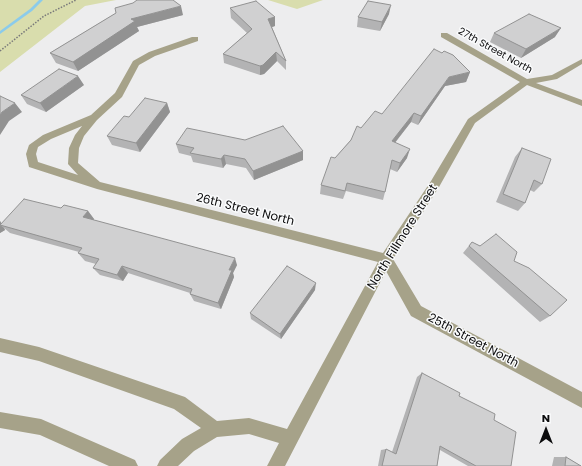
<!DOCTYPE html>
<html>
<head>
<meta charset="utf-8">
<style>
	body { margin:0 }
	#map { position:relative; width:582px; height:466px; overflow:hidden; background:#ededee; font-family:Poppins,sans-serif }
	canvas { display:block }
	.north { position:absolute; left:526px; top:410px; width:40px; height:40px; -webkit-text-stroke:3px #fafbfc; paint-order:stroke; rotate:0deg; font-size:11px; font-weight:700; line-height:16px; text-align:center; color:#0c0c0d }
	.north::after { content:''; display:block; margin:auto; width:14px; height:18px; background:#0c0c0d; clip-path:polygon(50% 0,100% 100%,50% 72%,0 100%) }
</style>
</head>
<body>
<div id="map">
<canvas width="582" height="466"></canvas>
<div class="north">N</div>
</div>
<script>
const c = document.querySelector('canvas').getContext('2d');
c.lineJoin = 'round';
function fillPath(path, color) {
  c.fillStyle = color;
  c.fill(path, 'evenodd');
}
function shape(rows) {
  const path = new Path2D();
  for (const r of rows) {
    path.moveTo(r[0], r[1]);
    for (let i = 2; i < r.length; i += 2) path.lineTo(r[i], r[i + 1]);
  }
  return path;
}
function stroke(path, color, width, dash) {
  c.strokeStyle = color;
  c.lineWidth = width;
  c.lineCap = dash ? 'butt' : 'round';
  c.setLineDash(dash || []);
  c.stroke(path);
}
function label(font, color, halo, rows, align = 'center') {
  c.font = font + ' Poppins,sans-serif';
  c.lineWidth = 3;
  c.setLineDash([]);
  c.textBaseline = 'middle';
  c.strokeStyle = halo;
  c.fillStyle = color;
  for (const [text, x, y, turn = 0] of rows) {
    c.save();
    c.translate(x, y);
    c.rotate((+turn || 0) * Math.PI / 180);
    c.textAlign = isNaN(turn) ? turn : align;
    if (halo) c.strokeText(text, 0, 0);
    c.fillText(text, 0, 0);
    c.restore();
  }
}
fillPath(shape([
	[0,0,116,0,85,6,0,72],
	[268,0,323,0,297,9]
]), '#d9ddad');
fillPath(shape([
	[39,0,43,0,32,11,0,34,0,31,30,9,39,0]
]), '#8bcbeb');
stroke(shape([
	[0,51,44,16,76,0]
]), '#79797a', 1.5, [1.5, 1.5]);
fillPath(shape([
	[441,33,447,33,527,79,552,75,582,59,582,64,557,79,536,83,582,100,582,106,527,85,475,123,439,187,393,259,421,306,582,392,582,408,411,316,386,271,285,466,267,466,279,443,249,434,217,437,194,451,178,466,157,466,160,460,182,439,201,428,174,409,39,361,0,352,0,338,39,347,185,397,217,421,249,418,287,429,378,262,97,189,29,167,26,154,29,145,43,135,91,115,115,93,133,61,149,52,192,37,198,37,198,41,155,56,139,65,122,97,97,120,84,136,79,148,78,163,100,182,383,253,431,181,468,119,520,82,441,37,441,33],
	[82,126,75,135,69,148,68,164,78,175,38,162,36,154,38,147,51,139,82,126],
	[0,412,41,419,135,460,138,466,109,466,40,435,0,428,0,412]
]), '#a6a289');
fillPath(shape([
	[230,8,275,17,275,26,272,27,286,61,286,70,277,61,264,74,260,75,224,63,223,54,247,33,231,18],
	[116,13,183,15,137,27,139,31,78,71,56,63,50,53],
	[389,14,380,31,357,27,358,17],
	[494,33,555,37,521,58,490,42],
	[470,72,466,82,445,86,418,125,411,122,395,143,407,158,397,172,390,169,385,192,383,200,346,191,343,199,320,194,321,185,335,158,361,128,382,114],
	[84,85,46,112,27,104,21,95],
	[167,103,170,112,140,152,112,145,107,136,129,117],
	[245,140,303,151,303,160,254,180,246,168,226,164,223,168,193,162,191,156,179,153,176,144],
	[522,148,542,184,534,192,530,190,525,203,518,211,496,202,515,157],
	[61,208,88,211,94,219,94,220,237,265,233,273,234,277,221,309,194,301,190,294,190,293,128,273,123,281,100,275,93,268,96,264,85,261,78,253,79,252,10,233,4,228,5,230,0,233,0,221,2,224],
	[472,242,514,261,550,316,540,322,463,253],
	[315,290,281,339,251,319,250,313],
	[422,373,459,396,494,420,511,466,468,466,440,450,437,466,378,466,381,450,386,449,392,452,417,377],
	[554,457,566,457,581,466,552,466]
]), '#b3b3b4');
fillPath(shape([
	[391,5,389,14,380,31,382,22],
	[181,6,183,15,137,27,139,31,78,71,73,62,131,19],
	[275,17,275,26,269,28,268,19],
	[561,28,555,37,521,58,526,49],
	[276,52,277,61,264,74,260,75,260,66],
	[470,72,466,82,445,86,418,125,421,116,449,77],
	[78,76,84,85,46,112,40,103],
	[15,103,22,112,9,121,0,135,0,115,2,112],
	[167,103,170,112,140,152,136,143],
	[414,113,411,122,389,150,392,141],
	[410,149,407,158,397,172,400,163],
	[303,151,303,160,254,180,253,171],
	[224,155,226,164,223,168,221,159],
	[88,211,94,219,90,225,83,217],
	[0,221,3,226,0,225,4,228,5,230,0,233],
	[235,258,237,265,233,273,234,277,221,309,218,303,229,270],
	[122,266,128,273,123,281,117,275],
	[316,283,315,290,281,339,280,334]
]), '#929292');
const building = shape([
	[137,0,173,0,181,6,131,19,135,21,73,62,50,53,116,13,115,8,133,3,137,0],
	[256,1,275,17,268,19,286,61,276,52,263,65,260,66,223,54,252,29,230,8,256,1],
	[368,1,391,5,382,22,358,17,368,1],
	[529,14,561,28,526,49,494,33,529,14],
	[434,49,442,53,444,51,453,55,470,72,449,77,421,116,414,113,392,141,410,149,400,163,392,160,385,192,347,183,345,191,321,185,331,157,335,158,351,140,357,126,361,128,375,111,382,114,434,49],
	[59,69,78,76,40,103,21,95,59,69],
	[0,96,15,103,2,112,0,115,0,96],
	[145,98,167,103,136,143,107,136,124,116,129,117,145,98],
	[283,126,303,151,253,171,245,159,224,155,221,159,190,153,194,148,176,144,187,128,245,140,283,126],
	[522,148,551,159,542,184,534,180,525,203,503,194,522,148],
	[24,199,61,208,64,205,88,211,83,217,235,258,229,270,232,270,218,303,190,294,192,289,122,266,117,275,93,268,99,259,78,253,82,248,0,225,24,199],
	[496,234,517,252,514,261,529,268,567,300,550,316,469,246,472,242,480,246,496,234],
	[287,266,316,283,280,334,250,313,287,266],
	[422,373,460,393,459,396,495,414,494,420,516,432,511,466,476,466,440,446,437,466,382,466,386,449,396,454,422,373],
	[566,457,581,466,565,466,566,457]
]);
fillPath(building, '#d0d0d1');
stroke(building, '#929292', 1);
label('10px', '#0c0c0d', '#fafbfc', [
	["27th Street North",495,51,29]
]);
label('12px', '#0c0c0d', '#fafbfc', [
	["26th Street North",245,210,14],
	["North Fillmore Street",403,237,-58],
	["25th Street North",473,341,28]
]);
</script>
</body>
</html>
